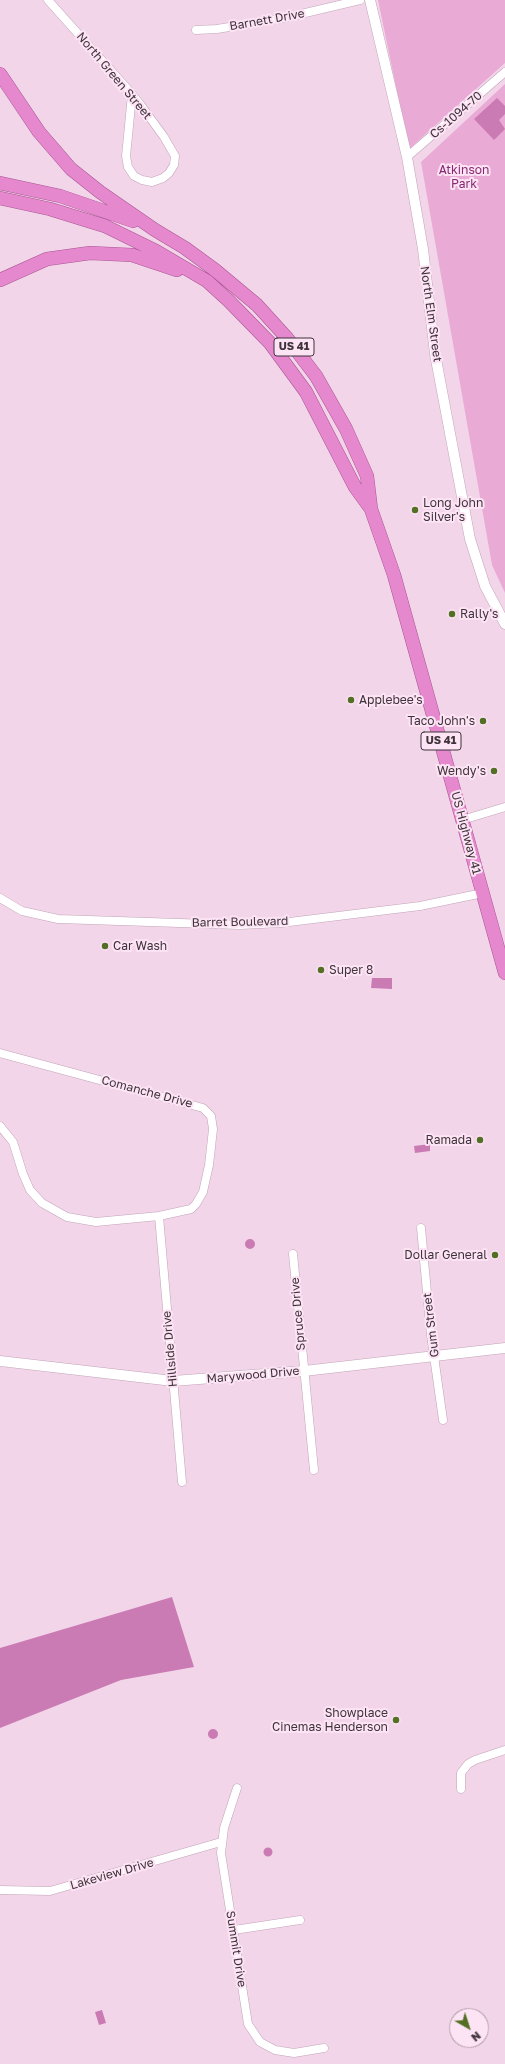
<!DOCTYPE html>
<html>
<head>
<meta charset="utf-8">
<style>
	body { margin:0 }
	#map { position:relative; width:505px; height:2064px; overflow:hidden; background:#f3d5e9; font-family:"Golos Text",sans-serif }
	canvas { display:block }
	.north { position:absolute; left:449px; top:2008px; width:40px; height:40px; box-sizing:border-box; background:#fde4f5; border:1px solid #b19dab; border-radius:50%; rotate:141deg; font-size:11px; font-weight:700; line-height:16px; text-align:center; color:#3f333b }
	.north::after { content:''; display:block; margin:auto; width:14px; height:18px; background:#526f24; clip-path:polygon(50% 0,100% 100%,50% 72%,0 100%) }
</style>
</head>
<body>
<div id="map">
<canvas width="505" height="2064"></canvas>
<div class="north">N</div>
</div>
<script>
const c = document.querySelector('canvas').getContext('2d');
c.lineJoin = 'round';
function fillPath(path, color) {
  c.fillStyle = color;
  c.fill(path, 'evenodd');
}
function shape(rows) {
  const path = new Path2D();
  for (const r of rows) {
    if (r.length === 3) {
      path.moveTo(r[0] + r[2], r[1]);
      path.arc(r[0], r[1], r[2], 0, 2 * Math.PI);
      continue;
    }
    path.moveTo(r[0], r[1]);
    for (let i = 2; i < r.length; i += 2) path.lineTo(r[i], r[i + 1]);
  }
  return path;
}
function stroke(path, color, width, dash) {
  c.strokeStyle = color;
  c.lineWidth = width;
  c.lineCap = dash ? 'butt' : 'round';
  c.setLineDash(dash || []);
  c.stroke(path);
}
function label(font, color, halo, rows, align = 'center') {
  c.font = font + ' "Golos Text",sans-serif';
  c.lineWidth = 4;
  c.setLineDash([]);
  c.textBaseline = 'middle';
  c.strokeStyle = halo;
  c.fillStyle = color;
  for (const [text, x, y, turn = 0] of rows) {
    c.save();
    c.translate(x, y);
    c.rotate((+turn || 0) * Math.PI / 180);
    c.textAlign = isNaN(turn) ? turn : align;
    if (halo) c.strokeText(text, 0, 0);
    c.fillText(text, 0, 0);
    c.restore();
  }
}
fillPath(shape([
	[378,0,505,0,505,63,409,149],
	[505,84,505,593,492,565,421,162]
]), '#e9abd6');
fillPath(shape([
	[497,98,505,106,505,114,499,120,505,129,494,140,474,119],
	[372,978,392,978,392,989,371,988],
	[430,1144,430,1151,415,1153,414,1146],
	[250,1244,5],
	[172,1597,194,1667,121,1680,0,1728,0,1648],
	[213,1734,5],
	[268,1852,4.5],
	[102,2010,106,2023,99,2025,95,2012]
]), '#cb7bb4');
const minor = shape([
	[48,0,131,93,140,104,164,137,175,156,174,165,169,173,163,178,152,182,142,180,134,176,128,167,126,156,132,95],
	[196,30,217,29,284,18,360,0],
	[407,157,505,72],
	[462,820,505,807],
	[0,898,22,911,58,919,240,925,281,923,420,906,483,893],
	[0,1053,203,1108,211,1116,213,1129,209,1165,203,1192,196,1204,191,1209,159,1216,96,1222,67,1217,42,1203,30,1190,23,1174,13,1142,0,1126],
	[159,1216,182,1482],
	[421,1228,431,1335,443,1420],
	[293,1254,314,1470],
	[237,1788,224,1828,221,1853,248,2024,260,2042,275,2050,294,2053,324,2048],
	[461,1789,461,1773,468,1764,475,1760,505,1750],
	[0,1890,50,1891,221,1842],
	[234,1930,300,1920]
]);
const tertiary = shape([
	[370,0,407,157,423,249,435,354,470,539,485,586,505,624],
	[0,1361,173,1381,304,1371,505,1348]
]);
const trunk = shape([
	[0,74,39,132,71,169,100,192,155,230,185,248,215,270,257,305,287,338,316,376,346,429,367,476,371,509],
	[0,183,60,196,133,221],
	[0,198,50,209,105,226,156,251,207,281,229,301,270,343,306,392,355,487,371,509,394,575,505,973],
	[0,280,47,259,90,253,132,255,177,270]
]);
stroke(minor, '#c1a4b8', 9);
stroke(tertiary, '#c1a4b8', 11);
stroke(trunk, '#a75792', 14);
stroke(minor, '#fff', 8);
stroke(tertiary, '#fff', 10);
stroke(trunk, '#e688ce', 13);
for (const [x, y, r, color] of [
	[415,510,4,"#526f24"],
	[452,614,4,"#526f24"],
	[351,700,4,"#526f24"],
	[483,721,4,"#526f24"],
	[494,771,4,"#526f24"],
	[105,946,4,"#526f24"],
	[321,970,4,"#526f24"],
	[480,1140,4,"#526f24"],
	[495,1255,4,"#526f24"],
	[396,1720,4,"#526f24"]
]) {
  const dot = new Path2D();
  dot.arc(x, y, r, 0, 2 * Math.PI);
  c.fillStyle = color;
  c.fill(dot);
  stroke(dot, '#fde4f5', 1.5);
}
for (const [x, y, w] of [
	[294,347,40],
	[441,741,40]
]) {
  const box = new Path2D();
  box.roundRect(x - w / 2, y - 9, w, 18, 3);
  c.fillStyle = '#fde4f5';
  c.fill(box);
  stroke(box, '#3f333b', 1);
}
label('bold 11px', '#3f333b', null, [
	["US 41",294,347],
	["US 41",441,741]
]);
label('12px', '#3f333b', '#fde4f5', [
	["Barnett Drive",267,20,-10],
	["North Green Street",114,76,50],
	["Cs-1094-70",456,115,-41],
	["North Elm Street",431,314,82],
	["US Highway 41",466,833,75],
	["Barret Boulevard",240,922,-1],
	["Comanche Drive",147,1092,15],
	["Spruce Drive",298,1314,-95],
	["Gum Street",431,1325,-97],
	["Hillside Drive",170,1349,-95],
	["Marywood Drive",253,1375,-5],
	["Lakeview Drive",112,1874,-16],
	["Summit Drive",236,1949,81]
]);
label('12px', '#872871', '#fde4f5', [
	["Atkinson",464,170],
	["Park",464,184]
]);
label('12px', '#3f333b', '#fde4f5', [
	["Long John",423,503],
	["Silver's",423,517],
	["Rally's",460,614],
	["Applebee's",359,700],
	["Taco John's",475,721,"right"],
	["Wendy's",486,771,"right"],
	["Car Wash",113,946],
	["Super 8",329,970],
	["Ramada",472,1140,"right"],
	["Dollar General",487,1255,"right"],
	["Showplace",388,1713,"right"],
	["Cinemas Henderson",388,1727,"right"]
], 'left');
</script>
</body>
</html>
